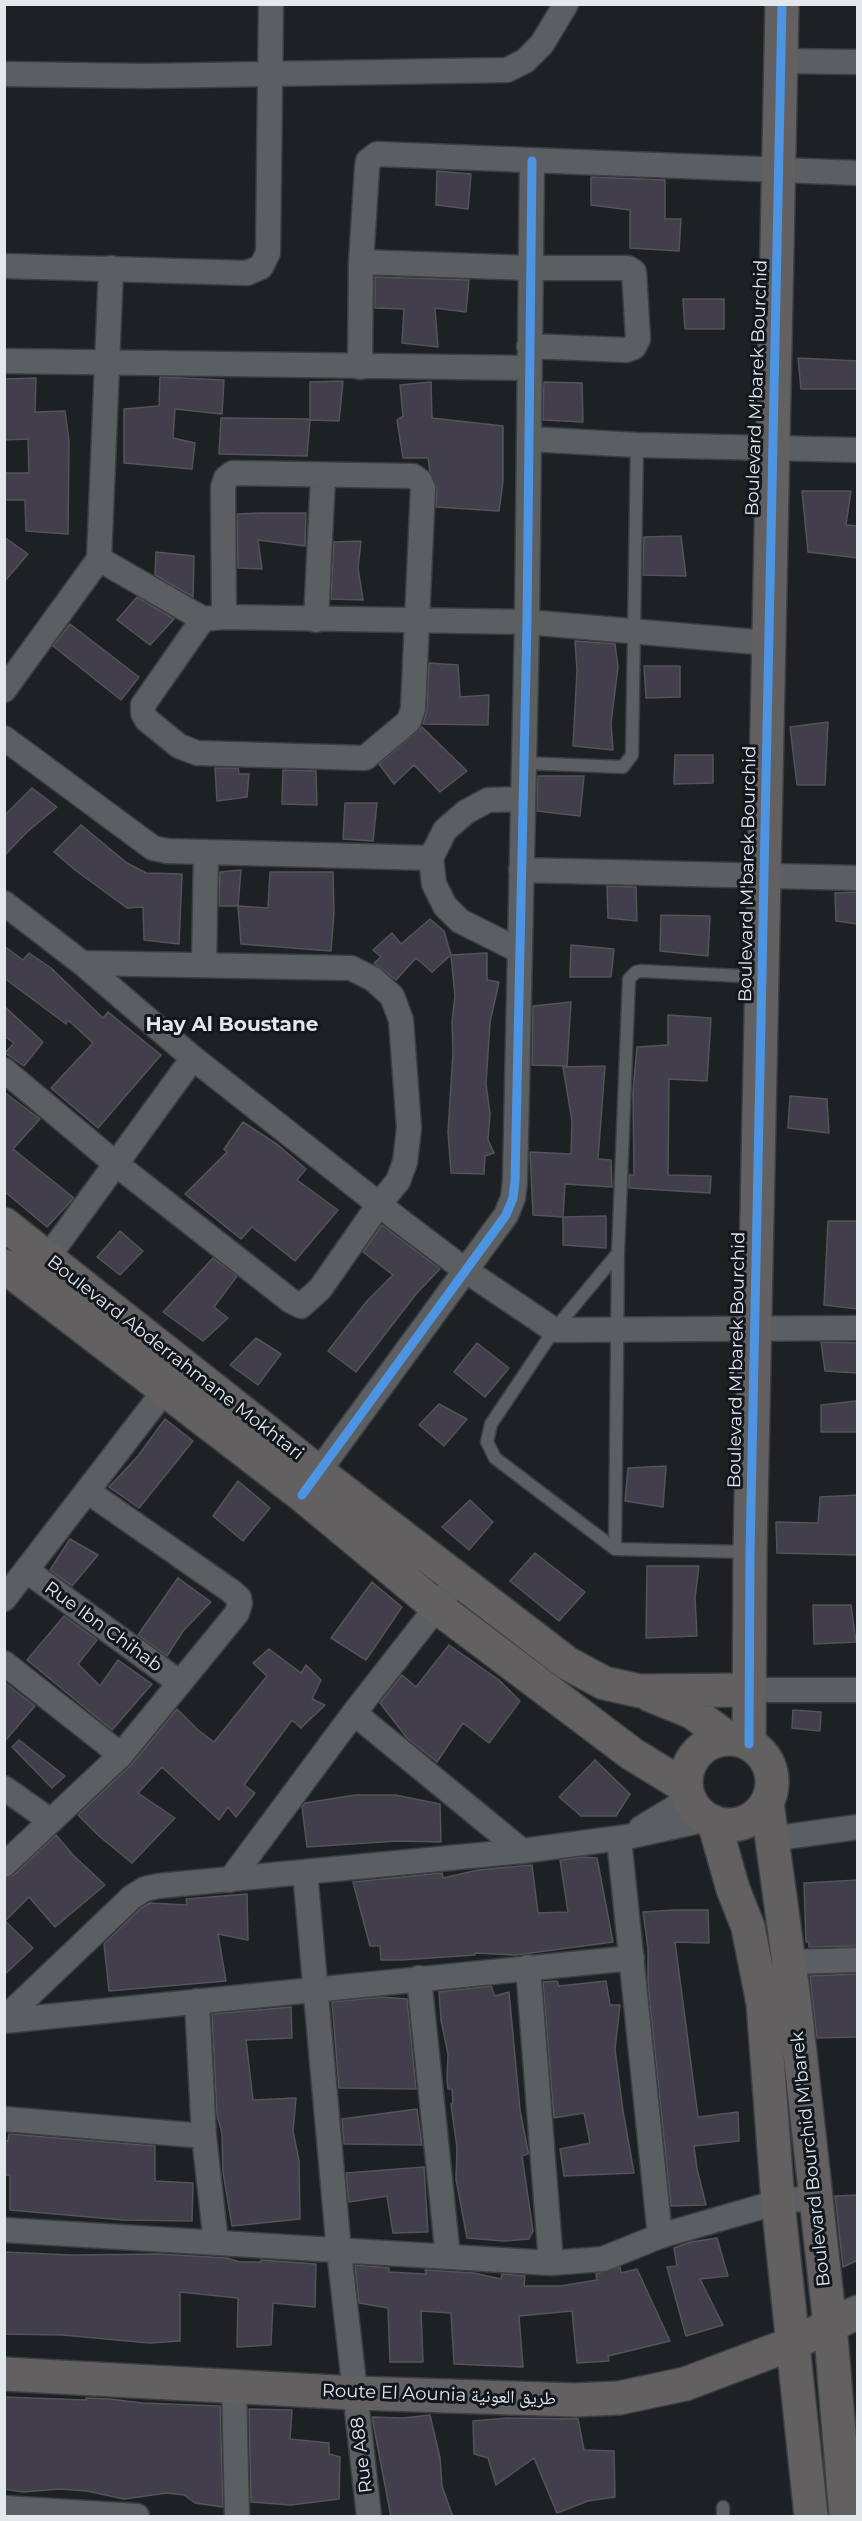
<!DOCTYPE html>
<html>
<head>
<meta charset="utf-8">
<style>
	body { margin:0 }
	#map { position:relative; width:862px; height:2521px; overflow:hidden; background:#1d2124; font-family:Montserrat,sans-serif }
	canvas { display:block }
	.frame { position:absolute; inset:0; border:6px solid #e3e8ec; pointer-events:none }
</style>
</head>
<body>
<div id="map">
<canvas width="862" height="2521"></canvas>
<div class="frame"></div>
</div>
<script>
const c = document.querySelector('canvas').getContext('2d');
c.lineJoin = 'round';
function fillPath(path, color) {
  c.fillStyle = color;
  c.fill(path, 'evenodd');
}
function shape(rows) {
  const path = new Path2D();
  for (const r of rows) {
    if (r.length === 3) {
      path.moveTo(r[0] + r[2], r[1]);
      path.arc(r[0], r[1], r[2], 0, 2 * Math.PI);
      continue;
    }
    path.moveTo(r[0], r[1]);
    for (let i = 2; i < r.length; i += 2) path.lineTo(r[i], r[i + 1]);
  }
  return path;
}
function stroke(path, color, width, dash) {
  c.strokeStyle = color;
  c.lineWidth = width;
  c.lineCap = dash ? 'butt' : 'round';
  c.setLineDash(dash || []);
  c.stroke(path);
}
function label(font, color, halo, rows, align = 'center') {
  c.font = font + ' Montserrat,"Noto Naskh Arabic",sans-serif';
  c.lineWidth = 6;
  c.setLineDash([]);
  c.textBaseline = 'middle';
  c.strokeStyle = halo;
  c.fillStyle = color;
  for (const [text, x, y, turn = 0] of rows) {
    c.save();
    c.translate(x, y);
    c.rotate((+turn || 0) * Math.PI / 180);
    c.textAlign = isNaN(turn) ? turn : align;
    if (halo) c.strokeText(text, 0, 0);
    c.fillText(text, 0, 0);
    c.restore();
  }
}
const building = shape([
	[437,171,471,174,468,209,436,205,437,171],
	[591,177,665,180,665,219,681,219,679,251,630,248,630,210,591,205,591,177],
	[375,277,469,280,466,312,435,308,438,347,402,343,404,309,375,308,375,277],
	[683,299,724,299,724,329,685,329,683,299],
	[798,358,858,361,858,389,801,389,798,358],
	[160,377,224,380,222,414,175,409,173,438,195,443,192,469,124,463,124,409,159,406,160,377],
	[36,378,35,412,65,411,69,441,68,534,26,531,25,500,4,500,4,473,29,473,28,439,4,440,4,379,36,378],
	[343,381,339,421,310,420,307,456,219,454,221,418,310,419,310,382,343,381],
	[431,382,432,418,503,426,503,481,499,511,436,507,437,488,430,472,428,458,403,458,397,420,403,416,400,385,431,382],
	[544,382,582,383,583,422,543,420,544,382],
	[802,491,851,491,846,525,858,526,858,558,808,552,802,491],
	[261,513,306,513,305,546,258,540,262,569,238,568,237,514,261,513],
	[681,536,686,576,643,575,644,537,681,536],
	[4,537,28,554,4,582,4,537],
	[361,541,358,568,363,600,331,599,334,542,361,541],
	[156,552,194,556,193,597,155,575,156,552],
	[137,597,174,619,150,645,117,620,137,597],
	[70,624,139,677,121,700,53,646,70,624],
	[575,641,615,644,618,667,611,723,613,750,573,746,577,671,575,641],
	[429,663,458,665,460,697,489,695,488,725,423,724,427,710,429,663],
	[644,666,680,666,680,697,646,698,644,666],
	[828,722,825,785,797,785,790,727,828,722],
	[422,727,467,771,440,792,414,765,394,784,379,764,422,727],
	[675,755,713,755,713,783,674,784,675,755],
	[215,768,238,768,239,774,249,774,247,797,217,801,215,768],
	[283,770,316,771,317,805,282,804,283,770],
	[538,776,584,776,580,816,537,811,538,776],
	[32,788,57,807,27,832,4,856,4,816,32,788],
	[345,803,377,803,373,841,343,839,345,803],
	[81,825,127,863,146,873,182,874,179,944,144,940,143,907,127,908,75,870,54,852,81,825],
	[241,870,238,906,219,906,220,872,241,870],
	[270,872,333,872,334,912,331,951,241,944,238,906,268,908,270,872],
	[607,886,636,887,637,921,608,918,607,886],
	[858,892,858,924,836,921,835,893,858,892],
	[661,915,710,916,708,956,660,951,661,915],
	[430,919,444,931,451,955,432,972,416,958,396,980,374,963,381,957,373,950,392,933,401,944,430,919],
	[571,945,614,949,611,977,570,977,571,945],
	[4,946,23,960,29,953,51,968,103,1018,108,1012,161,1055,98,1128,51,1088,93,1043,68,1020,66,1024,4,978,4,946],
	[487,953,487,980,499,982,490,1022,486,1084,490,1114,488,1140,494,1153,485,1156,484,1174,451,1173,448,1132,453,1052,452,1021,455,996,451,955,487,953],
	[571,1002,567,1066,532,1065,533,1006,571,1002],
	[4,1006,43,1042,24,1066,5,1053,14,1043,4,1036,4,1006],
	[668,1015,711,1018,707,1081,669,1079,668,1175,711,1176,710,1193,629,1188,629,1175,634,1175,633,1092,637,1047,668,1045,668,1015],
	[605,1066,598,1159,611,1160,612,1187,565,1184,563,1217,533,1215,530,1152,571,1154,572,1121,563,1067,605,1066],
	[4,1092,40,1119,13,1149,74,1198,47,1227,4,1191,4,1092],
	[790,1096,827,1099,829,1133,788,1128,790,1096],
	[243,1122,278,1145,306,1169,297,1180,338,1210,295,1261,252,1227,241,1239,185,1194,227,1152,224,1149,243,1122],
	[606,1216,606,1248,563,1245,563,1217,606,1216],
	[828,1221,858,1221,858,1309,824,1305,828,1221],
	[382,1225,440,1269,416,1294,356,1372,328,1351,367,1301,393,1275,363,1252,382,1225],
	[120,1231,143,1251,120,1275,97,1257,120,1231],
	[213,1258,237,1276,214,1307,228,1318,203,1341,163,1312,213,1258],
	[256,1338,281,1354,258,1385,230,1365,256,1338],
	[821,1342,858,1343,858,1373,825,1371,821,1342],
	[477,1343,509,1368,485,1397,454,1372,477,1343],
	[856,1401,858,1432,821,1432,821,1405,856,1401],
	[439,1404,467,1419,444,1446,419,1425,439,1404],
	[165,1419,193,1441,139,1508,109,1487,138,1456,165,1419],
	[666,1466,663,1507,625,1501,628,1468,666,1466],
	[238,1481,270,1508,243,1541,213,1516,238,1481],
	[858,1495,858,1555,777,1553,776,1522,818,1523,820,1497,858,1495],
	[470,1500,493,1522,469,1550,442,1527,470,1500],
	[70,1539,98,1555,72,1586,50,1570,70,1539],
	[535,1553,585,1592,559,1621,510,1581,535,1553],
	[647,1566,699,1566,695,1598,697,1636,646,1638,647,1566],
	[178,1578,211,1602,183,1631,167,1656,138,1635,178,1578],
	[372,1582,402,1607,366,1660,331,1638,372,1582],
	[813,1605,851,1605,856,1642,814,1644,813,1605],
	[64,1616,97,1640,78,1664,100,1686,118,1660,152,1684,112,1730,27,1660,64,1616],
	[449,1645,499,1680,520,1701,489,1743,463,1723,437,1762,407,1738,380,1703,402,1675,416,1687,449,1645],
	[269,1649,301,1673,306,1665,321,1680,312,1699,325,1705,301,1728,292,1720,244,1785,255,1793,236,1817,228,1807,219,1820,162,1767,138,1793,175,1818,132,1863,99,1836,78,1815,132,1764,177,1709,198,1730,214,1742,267,1676,253,1663,269,1649],
	[4,1682,35,1706,4,1742,4,1682],
	[793,1710,821,1712,820,1731,792,1728,793,1710],
	[19,1740,65,1776,52,1788,12,1747,19,1740],
	[595,1760,630,1794,616,1816,581,1816,559,1797,595,1760],
	[355,1795,395,1795,440,1804,441,1842,397,1841,307,1847,302,1807,305,1803,355,1795],
	[56,1835,73,1855,105,1885,55,1927,29,1897,5,1921,33,1948,4,1975,4,1879,14,1875,56,1835],
	[584,1857,597,1858,613,1942,516,1955,475,1953,475,1955,401,1960,381,1960,380,1946,370,1946,353,1882,442,1873,443,1878,478,1870,532,1865,538,1913,568,1912,560,1860,584,1857],
	[858,1880,858,1946,809,1947,809,1942,806,1942,804,1883,858,1880],
	[247,1894,248,1940,218,1934,226,1981,109,1991,104,1944,141,1908,150,1903,187,1905,186,1899,247,1894],
	[674,1910,708,1910,709,1943,675,1942,698,2117,738,2112,739,2141,694,2146,697,2169,706,2205,671,2206,648,1984,648,1948,643,1912,674,1910],
	[858,1974,858,2037,817,2038,810,1976,858,1974],
	[557,1981,559,1986,606,1981,610,2005,620,2005,615,2049,623,2111,634,2173,564,2176,560,2149,590,2143,584,2113,554,2118,543,1982,557,1981],
	[491,1986,495,1996,509,1992,520,2110,528,2151,528,2154,522,2156,533,2231,529,2239,504,2241,467,2238,456,2179,457,2148,451,2104,453,2103,452,2089,448,2089,447,2080,448,2054,441,2020,439,1992,491,1986],
	[382,1997,407,1999,416,2089,339,2088,332,2002,382,1997],
	[291,2007,292,2038,246,2040,253,2100,296,2098,293,2131,299,2161,300,2219,232,2226,223,2172,222,2134,217,2114,212,2014,291,2007],
	[417,2109,422,2145,344,2144,342,2119,417,2109],
	[9,2134,155,2146,155,2181,193,2183,192,2221,123,2220,10,2210,10,2175,4,2175,4,2140,8,2141,9,2134],
	[424,2167,428,2232,393,2233,387,2196,349,2202,346,2173,424,2167],
	[858,2195,858,2260,843,2267,835,2196,858,2195],
	[717,2238,728,2276,700,2279,723,2325,686,2336,667,2267,677,2266,674,2248,691,2242,717,2238],
	[4,2252,72,2255,158,2254,227,2258,240,2262,261,2262,261,2260,316,2264,315,2307,273,2303,271,2345,237,2347,238,2298,180,2292,180,2341,150,2343,62,2335,4,2334,4,2252],
	[355,2265,389,2268,389,2272,426,2274,425,2270,474,2273,501,2279,502,2274,525,2276,524,2286,560,2286,597,2280,596,2274,620,2267,621,2273,637,2269,670,2341,608,2356,609,2361,577,2363,572,2311,519,2316,523,2367,454,2364,451,2313,421,2311,423,2362,390,2362,388,2308,359,2303,355,2265],
	[4,2397,86,2400,86,2398,110,2399,142,2403,220,2406,223,2507,195,2503,184,2495,167,2493,124,2499,87,2491,60,2489,23,2492,4,2489,4,2397],
	[249,2409,292,2410,290,2439,329,2443,329,2454,340,2457,339,2499,291,2505,251,2502,249,2409],
	[430,2415,440,2458,442,2486,453,2517,391,2517,372,2417,403,2418,430,2415],
	[508,2418,578,2419,584,2450,614,2451,615,2497,588,2501,557,2513,534,2458,496,2485,488,2458,474,2454,473,2421,508,2418]
]);
fillPath(building, '#423e4b');
stroke(building, '#535458', 1.5);
const lane = shape([
	[523,763,623,767,632,755,637,445],
	[618,1253,554,1330,491,1424,487,1442,495,1458,615,1549,749,1552],
	[615,1549,618,1253,629,979,636,972,641,971,762,977],
	[723,2507,723,2516]
]);
const street = shape([
	[781,61,858,62],
	[4,74,146,76,507,70,525,61,542,44,566,4],
	[361,262,530,268,628,268,634,272,638,339,634,347,626,350,529,346],
	[4,266,247,273,261,267,268,253,271,4],
	[4,361,529,368],
	[360,367,361,262,367,168,368,161,377,154,858,173],
	[529,439,637,445,858,450],
	[99,559,203,619,224,617,527,622,768,643],
	[203,619,143,705,143,713,147,720,179,746,197,753,365,758,409,721,413,709,423,488,420,481,413,476,233,473,226,478,223,487,224,617],
	[316,620,323,476],
	[4,690,99,559,111,268],
	[4,738,153,848,167,851,431,858],
	[521,870,858,878],
	[4,903,82,963,193,1058,395,1217,465,1270,554,1330,858,1328],
	[520,951,460,921,445,906,434,884,431,858,445,830,466,812,488,800,523,799],
	[204,965,206,852],
	[4,1070,116,1164,291,1301,301,1306,320,1289,380,1203,398,1181,405,1162,409,1128,401,1020,392,996,373,979,351,968,82,963],
	[48,1257,193,1058],
	[308,1486,506,1215,513,1198,515,1181,527,622,532,161],
	[26,1570,180,1683],
	[4,1599,175,1377],
	[4,1663,121,1755],
	[750,1690,858,1690],
	[354,1713,522,1851],
	[4,1788,51,1821],
	[641,1828,674,1808,688,1795],
	[619,1839,660,2236],
	[770,1839,858,1827],
	[4,1865,121,1755,237,1613,240,1603,239,1598,231,1591,87,1491],
	[305,1872,339,2251,369,2516],
	[230,1880,354,1713,458,1580],
	[789,1962,858,1960],
	[528,1967,551,2263],
	[419,1978,448,2257],
	[197,2001,204,2136,216,2243],
	[4,2019,132,1897,145,1889,158,1886,522,1851,627,1837,708,1819],
	[4,2021,632,1958],
	[4,2119,204,2136],
	[4,2230,551,2263,603,2259,660,2236,778,2202,816,2197],
	[234,2387,237,2516],
	[4,2508,137,2516]
]);
const secondary = shape([
	[4,1224,318,1472,567,1663,604,1683,640,1691,750,1690],
	[4,1266,302,1495,437,1607,632,1754,686,1787],
	[650,1695,692,1712,729,1739],
	[729,1782,43],
	[749,1744,750,1552,782,4],
	[767,1803,794,1999,830,2325,846,2516],
	[714,1822,733,1889,748,1927,763,2003,778,2202,811,2516],
	[4,2374,354,2393,575,2400,619,2398,685,2384,794,2343,858,2312]
]);
stroke(lane, '#3b3e42', 15);
stroke(street, '#3b3e42', 27);
stroke(secondary, '#3b3e42', 36);
stroke(lane, '#5c5f61', 12);
stroke(street, '#5c5f61', 24);
stroke(secondary, '#626061', 33);
stroke(shape([
	[302,1495,506,1215,513,1198,515,1181,527,622,532,161],
	[749,1744,750,1552,782,4]
]), '#4d94e3', 9);
label('18px', '#e3e8ec', '#11171d', [
	["Boulevard M'barek Bourchid",757,388,-88],
	["Boulevard M'barek Bourchid",748,874,-89],
	["Boulevard Abderrahmane Mokhtari",175,1358,38],
	["Boulevard M'barek Bourchid",737,1360,-89],
	["Rue Ibn Chihab",103,1627,36],
	["Boulevard Bourchid M'barek",811,2159,-96],
	["Route El Aounia طريق العونية",439,2395,2],
	["Rue A88",362,2455,-97]
]);
label('bold 20px', '#e3e8ec', '#11171d', [
	["Hay Al Boustane",232,1025]
]);
</script>
</body>
</html>
